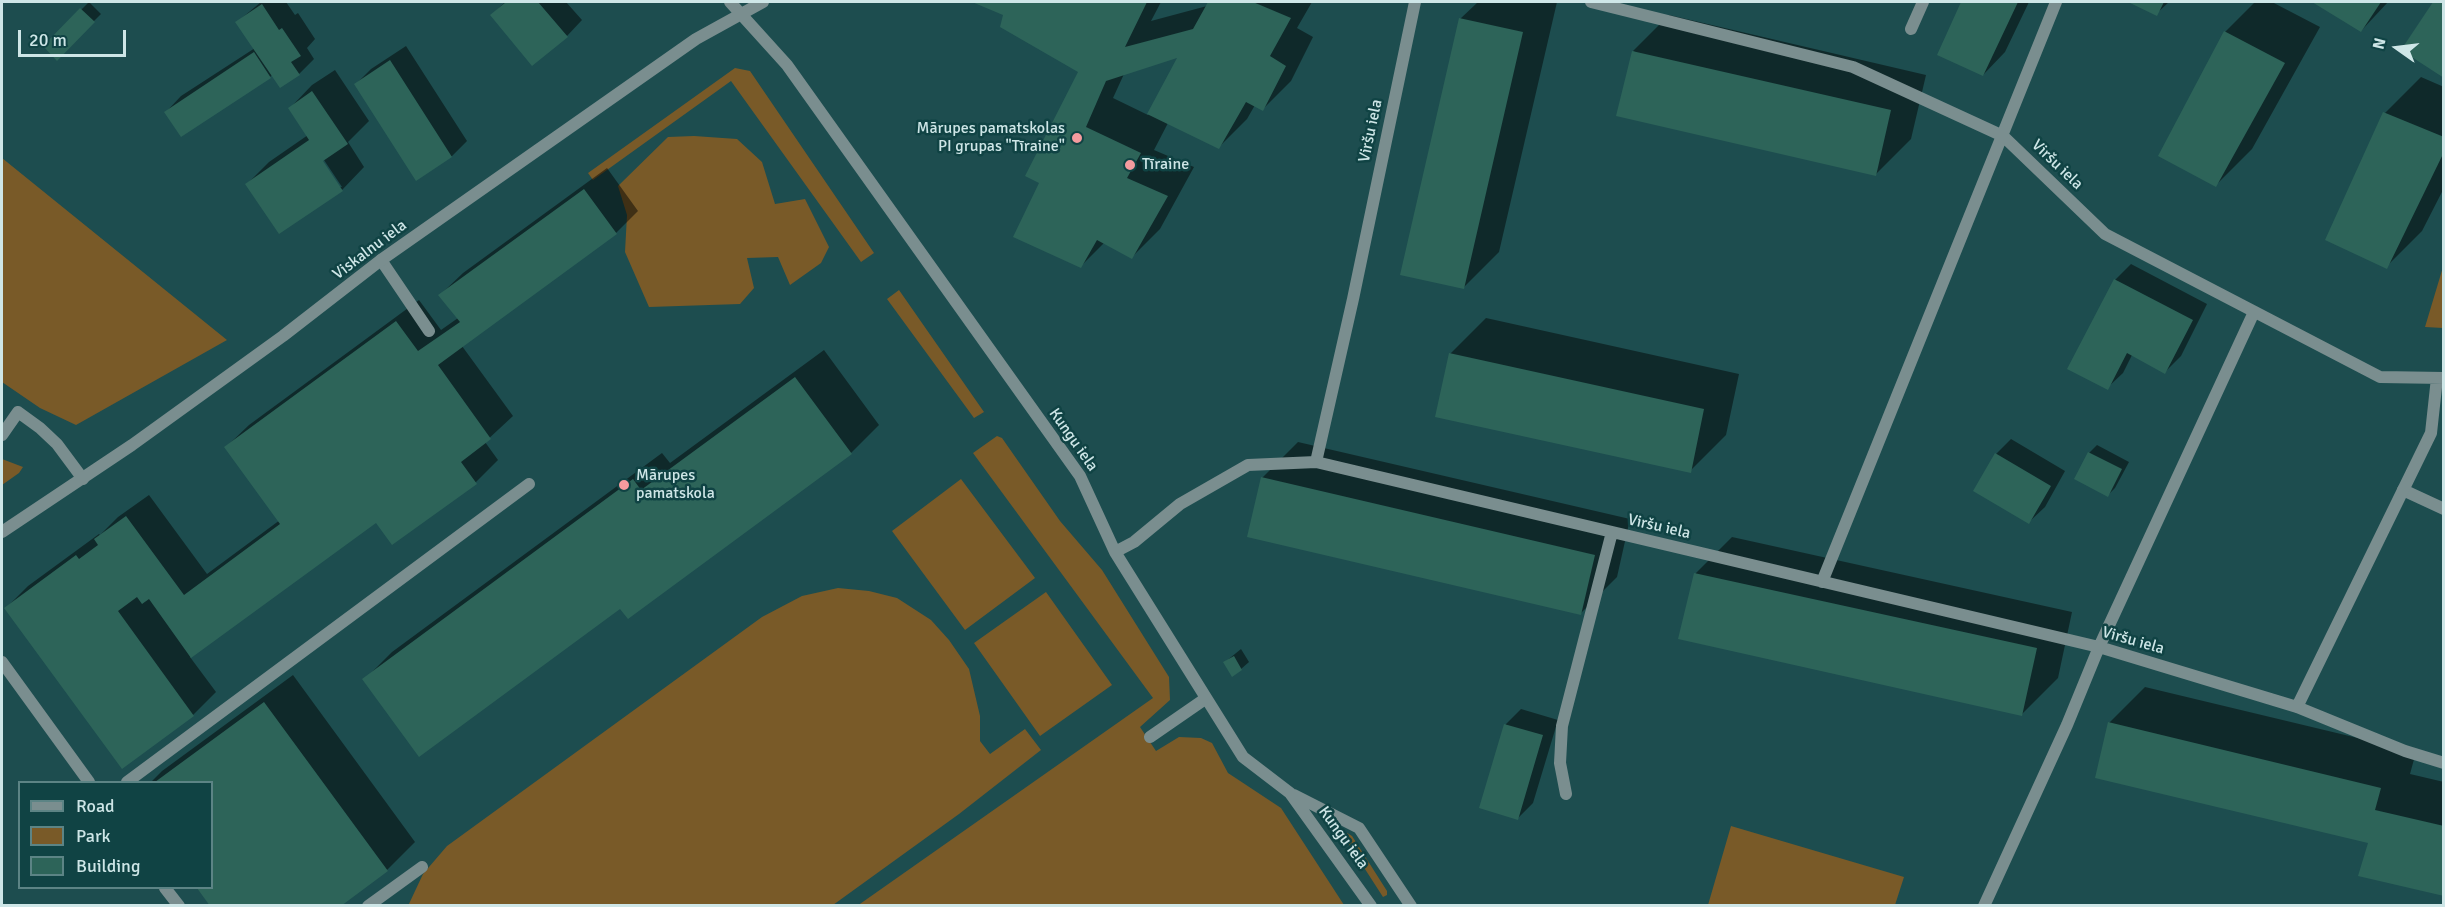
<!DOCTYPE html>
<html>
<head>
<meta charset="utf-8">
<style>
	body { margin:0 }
	#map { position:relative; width:2445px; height:907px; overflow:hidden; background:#1d4d4f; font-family:Signika,sans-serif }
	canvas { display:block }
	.frame { position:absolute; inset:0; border:3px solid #cee6e7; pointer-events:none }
	.legend { position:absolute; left:18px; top:781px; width:195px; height:108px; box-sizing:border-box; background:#104344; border:2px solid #5c8485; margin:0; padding:8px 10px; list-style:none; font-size:18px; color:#cee6e7 }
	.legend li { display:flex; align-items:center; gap:12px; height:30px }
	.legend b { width:30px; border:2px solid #5c8485 }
	.north { position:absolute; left:2367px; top:18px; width:60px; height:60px; -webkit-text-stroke:4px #104344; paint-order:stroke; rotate:284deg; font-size:16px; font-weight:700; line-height:24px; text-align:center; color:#cee6e7 }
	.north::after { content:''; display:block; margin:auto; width:21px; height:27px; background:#cee6e7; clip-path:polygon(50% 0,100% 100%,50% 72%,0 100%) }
	.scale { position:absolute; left:18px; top:30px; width:108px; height:27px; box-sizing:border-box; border:3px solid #cee6e7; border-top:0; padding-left:8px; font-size:18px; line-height:21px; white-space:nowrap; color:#cee6e7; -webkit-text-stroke:4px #104344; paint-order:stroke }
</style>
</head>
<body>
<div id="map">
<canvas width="2445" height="907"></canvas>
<div class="frame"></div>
<ul class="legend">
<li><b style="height:8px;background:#7a8e8f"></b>Road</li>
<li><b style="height:16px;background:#795a28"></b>Park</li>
<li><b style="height:16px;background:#2d6459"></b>Building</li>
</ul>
<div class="north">N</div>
<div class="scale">20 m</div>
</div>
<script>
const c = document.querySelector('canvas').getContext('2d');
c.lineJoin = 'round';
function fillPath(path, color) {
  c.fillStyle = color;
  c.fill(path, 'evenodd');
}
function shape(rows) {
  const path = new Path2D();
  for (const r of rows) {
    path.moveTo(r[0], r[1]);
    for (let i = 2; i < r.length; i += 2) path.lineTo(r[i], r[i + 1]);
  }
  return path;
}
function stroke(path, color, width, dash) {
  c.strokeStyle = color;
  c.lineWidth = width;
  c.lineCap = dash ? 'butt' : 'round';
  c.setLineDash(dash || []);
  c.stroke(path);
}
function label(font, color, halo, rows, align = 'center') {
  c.font = font + ' Signika,sans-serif';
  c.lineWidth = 5;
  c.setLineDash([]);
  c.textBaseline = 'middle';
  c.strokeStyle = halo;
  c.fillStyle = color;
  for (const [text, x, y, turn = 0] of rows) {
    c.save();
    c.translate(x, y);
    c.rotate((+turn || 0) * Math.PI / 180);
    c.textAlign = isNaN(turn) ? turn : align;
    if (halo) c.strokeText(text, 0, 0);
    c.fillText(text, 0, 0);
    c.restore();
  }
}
fillPath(shape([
	[735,68,750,71,874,253,861,262,731,81,593,180,588,173],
	[694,136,737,139,762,162,775,204,805,199,829,247,821,263,790,285,778,257,747,258,754,288,740,304,649,307,625,252,627,215,618,186,668,137],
	[2,158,227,340,76,425,40,408,2,382],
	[2443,267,2443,328,2425,327],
	[899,290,984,412,974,418,887,299],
	[997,436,1002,438,1060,521,1102,570,1169,677,1170,700,1140,727,1156,751,1179,737,1201,738,1212,743,1228,773,1281,808,1344,905,857,906,1153,698,973,453],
	[2,459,23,467,19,473,2,485],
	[961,479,1035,578,965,630,892,531],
	[838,588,869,591,897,598,931,620,949,640,969,669,980,716,980,741,990,754,1025,729,1041,750,959,814,833,905,408,906,423,874,447,846,762,617,802,596],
	[1046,592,1112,685,1040,736,974,643],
	[1731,826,1904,877,1895,905,1708,905],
	[1347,833,1352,836,1387,891,1387,895,1383,897,1343,835]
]), '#795a28');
fillPath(shape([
	[89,2,101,14,57,58,45,46],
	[261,2,286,2,295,15,298,13,315,39,307,48,314,59,299,74,273,74,270,77,166,112,181,96,255,48,237,22],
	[505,2,566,2,582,20,567,36,492,15],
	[977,2,1161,2,1151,21,1207,6,1209,2,1312,2,1297,28,1313,37,1291,81,1263,109,1255,105,1247,119,1219,147,1168,123,1154,150,1194,167,1160,229,1132,257,1104,243,1081,266,1041,183,1080,71,1005,14],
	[1180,56,1148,115,1113,98,1124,74],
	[1478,2,1557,2,1499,252,1463,288,1460,19],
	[1963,2,2029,2,2005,52,1983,75,1939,54],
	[2131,2,2169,2,2156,14],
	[2255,2,2272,2,2320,27,2252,149,2216,185,2225,32],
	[2315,2,2388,2,2361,31],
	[1669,15,1926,75,1911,139,1875,175,1633,51],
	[406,46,467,141,452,156,416,179,356,84,371,69],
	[335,70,369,121,348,142,364,167,342,190,247,184,269,162,308,135,290,108,312,85],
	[320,154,342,187,339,187,317,155],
	[2421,77,2444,87,2444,188,2422,231,2386,267,2385,113],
	[607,168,638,211,616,233,462,346,513,416,485,442,498,460,476,482,376,521,190,657,216,692,193,715,122,767,6,608,28,586,99,534,100,535,118,517,149,495,207,574,280,520,226,447,249,425,419,300,441,330,458,318,440,295,463,273],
	[2131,264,2207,304,2181,356,2165,372,2132,355,2123,373,2107,388,2115,280],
	[1486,318,1739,374,1726,435,1690,471,1450,354],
	[824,350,879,425,851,453,621,607,364,680,392,652,662,453,670,463],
	[2011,439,2065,471,2045,507,2029,522,1996,454],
	[1298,442,1630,519,1617,577,1581,613,1262,478],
	[2097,445,2129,462,2115,488,2108,495,2089,453],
	[1732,537,2072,612,2058,678,2022,714,1680,638,1696,573],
	[1241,649,1249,662,1241,669,1225,662],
	[293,675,415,842,387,870,212,906,199,888,212,888,212,782,151,782,162,771],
	[2145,687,2416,752,2410,774,2444,782,2444,894,2370,842,2109,723],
	[1521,709,1558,720,1533,803,1518,818,1481,807,1506,724]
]), '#0007');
fillPath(shape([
	[506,2,538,2,568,37,532,66,490,15],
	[972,2,1147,2,1125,47,1193,29,1208,2,1253,2,1291,18,1270,56,1286,66,1263,111,1246,102,1219,149,1147,114,1177,58,1106,81,1086,127,1141,153,1127,178,1168,196,1132,259,1097,240,1081,268,1013,237,1039,183,1025,176,1078,72,1000,27,1003,15],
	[1961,2,2018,2,1983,76,1937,55],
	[2128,2,2164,2,2157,16],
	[2312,2,2381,2,2361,32],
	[2433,2,2444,2,2444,78,2401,50],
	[262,4,279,30,282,28,301,56,291,62,300,75,280,88,235,22],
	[80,8,95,22,57,61,43,46],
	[1459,18,1523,32,1464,289,1400,275],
	[2224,31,2285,63,2216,187,2158,156],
	[1632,51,1891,110,1876,176,1616,116],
	[254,52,271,78,181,137,164,112],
	[390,60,452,157,416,181,354,84],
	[312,91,348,144,323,161,343,191,279,234,245,184,309,140,288,108],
	[2383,112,2444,137,2444,152,2387,269,2325,240],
	[584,189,617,234,438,365,491,439,461,462,477,484,392,545,376,523,191,658,149,599,142,604,137,597,118,611,194,716,122,769,4,608,76,555,79,559,98,545,94,539,126,516,184,595,280,524,224,447,396,321,418,351,460,322,438,295],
	[2114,279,2193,320,2165,374,2127,353,2108,390,2067,369],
	[1449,353,1704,409,1691,473,1435,417],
	[795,377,852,454,628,619,620,609,419,757,362,679,633,479,641,490],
	[2088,452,2122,469,2108,497,2074,479],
	[1995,453,2051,486,2029,524,1973,491],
	[1261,477,1595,555,1581,615,1247,537],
	[1694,573,2037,648,2022,716,1678,639],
	[1234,656,1242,670,1232,677,1223,662],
	[264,702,388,871,341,906,210,906,197,888,212,888,212,782,155,782],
	[2108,722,2381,788,2375,810,2444,826,2444,896,2358,876,2368,843,2095,778],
	[1504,724,1543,735,1518,820,1479,808]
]), '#2d6459');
stroke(shape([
	[1911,29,1923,2],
	[381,260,429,331],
	[2,435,18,412,40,428,57,444,83,479],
	[2403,490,2444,509],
	[2,662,89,782],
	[127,782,529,484],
	[165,888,179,906],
	[368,906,422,867]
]), '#7a8e8f', 12);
stroke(shape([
	[730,2,787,65,1080,476,1115,552,1243,757,1290,793,1371,906],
	[1415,2,1353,299,1316,462,2099,647,2297,707,2405,751,2444,763],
	[1591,2,1853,67,2003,136,2105,234,2380,377,2444,378],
	[2,532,132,445,283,336,381,260,696,39,763,2],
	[1115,552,1134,542,1180,504,1248,465,1316,462],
	[1822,582,2056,2],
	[2297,707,2431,433,2437,378],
	[1150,737,1205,699],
	[1566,794,1560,763,1562,726,1612,532],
	[1294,795,1359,828,1411,906],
	[1984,906,2067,725,2099,647,2254,312]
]), '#7a8e8f', 12);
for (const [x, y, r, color] of [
	[1077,138,6,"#f59b9e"],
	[1130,165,6,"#f59b9e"],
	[624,485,6,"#f59b9e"]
]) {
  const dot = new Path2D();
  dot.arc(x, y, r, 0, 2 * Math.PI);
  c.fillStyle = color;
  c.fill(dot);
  stroke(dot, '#104344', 2);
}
label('16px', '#cee6e7', '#104344', [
	["Mārupes pamatskolas",1065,129,"right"],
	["PI grupas \"Tīraine\"",1065,147,"right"],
	["Tīraine",1142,165],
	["Mārupes",636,476],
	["pamatskola",636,494]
], 'left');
label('16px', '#cee6e7', '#104344', [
	["Viršu iela",1371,131,-78],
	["Viršu iela",2057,165,44],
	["Viskalnu iela",370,250,-37],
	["Kungu iela",1073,440,55],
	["Viršu iela",1659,527,13],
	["Viršu iela",2133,641,16],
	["Kungu iela",1343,838,54]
]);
</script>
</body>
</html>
